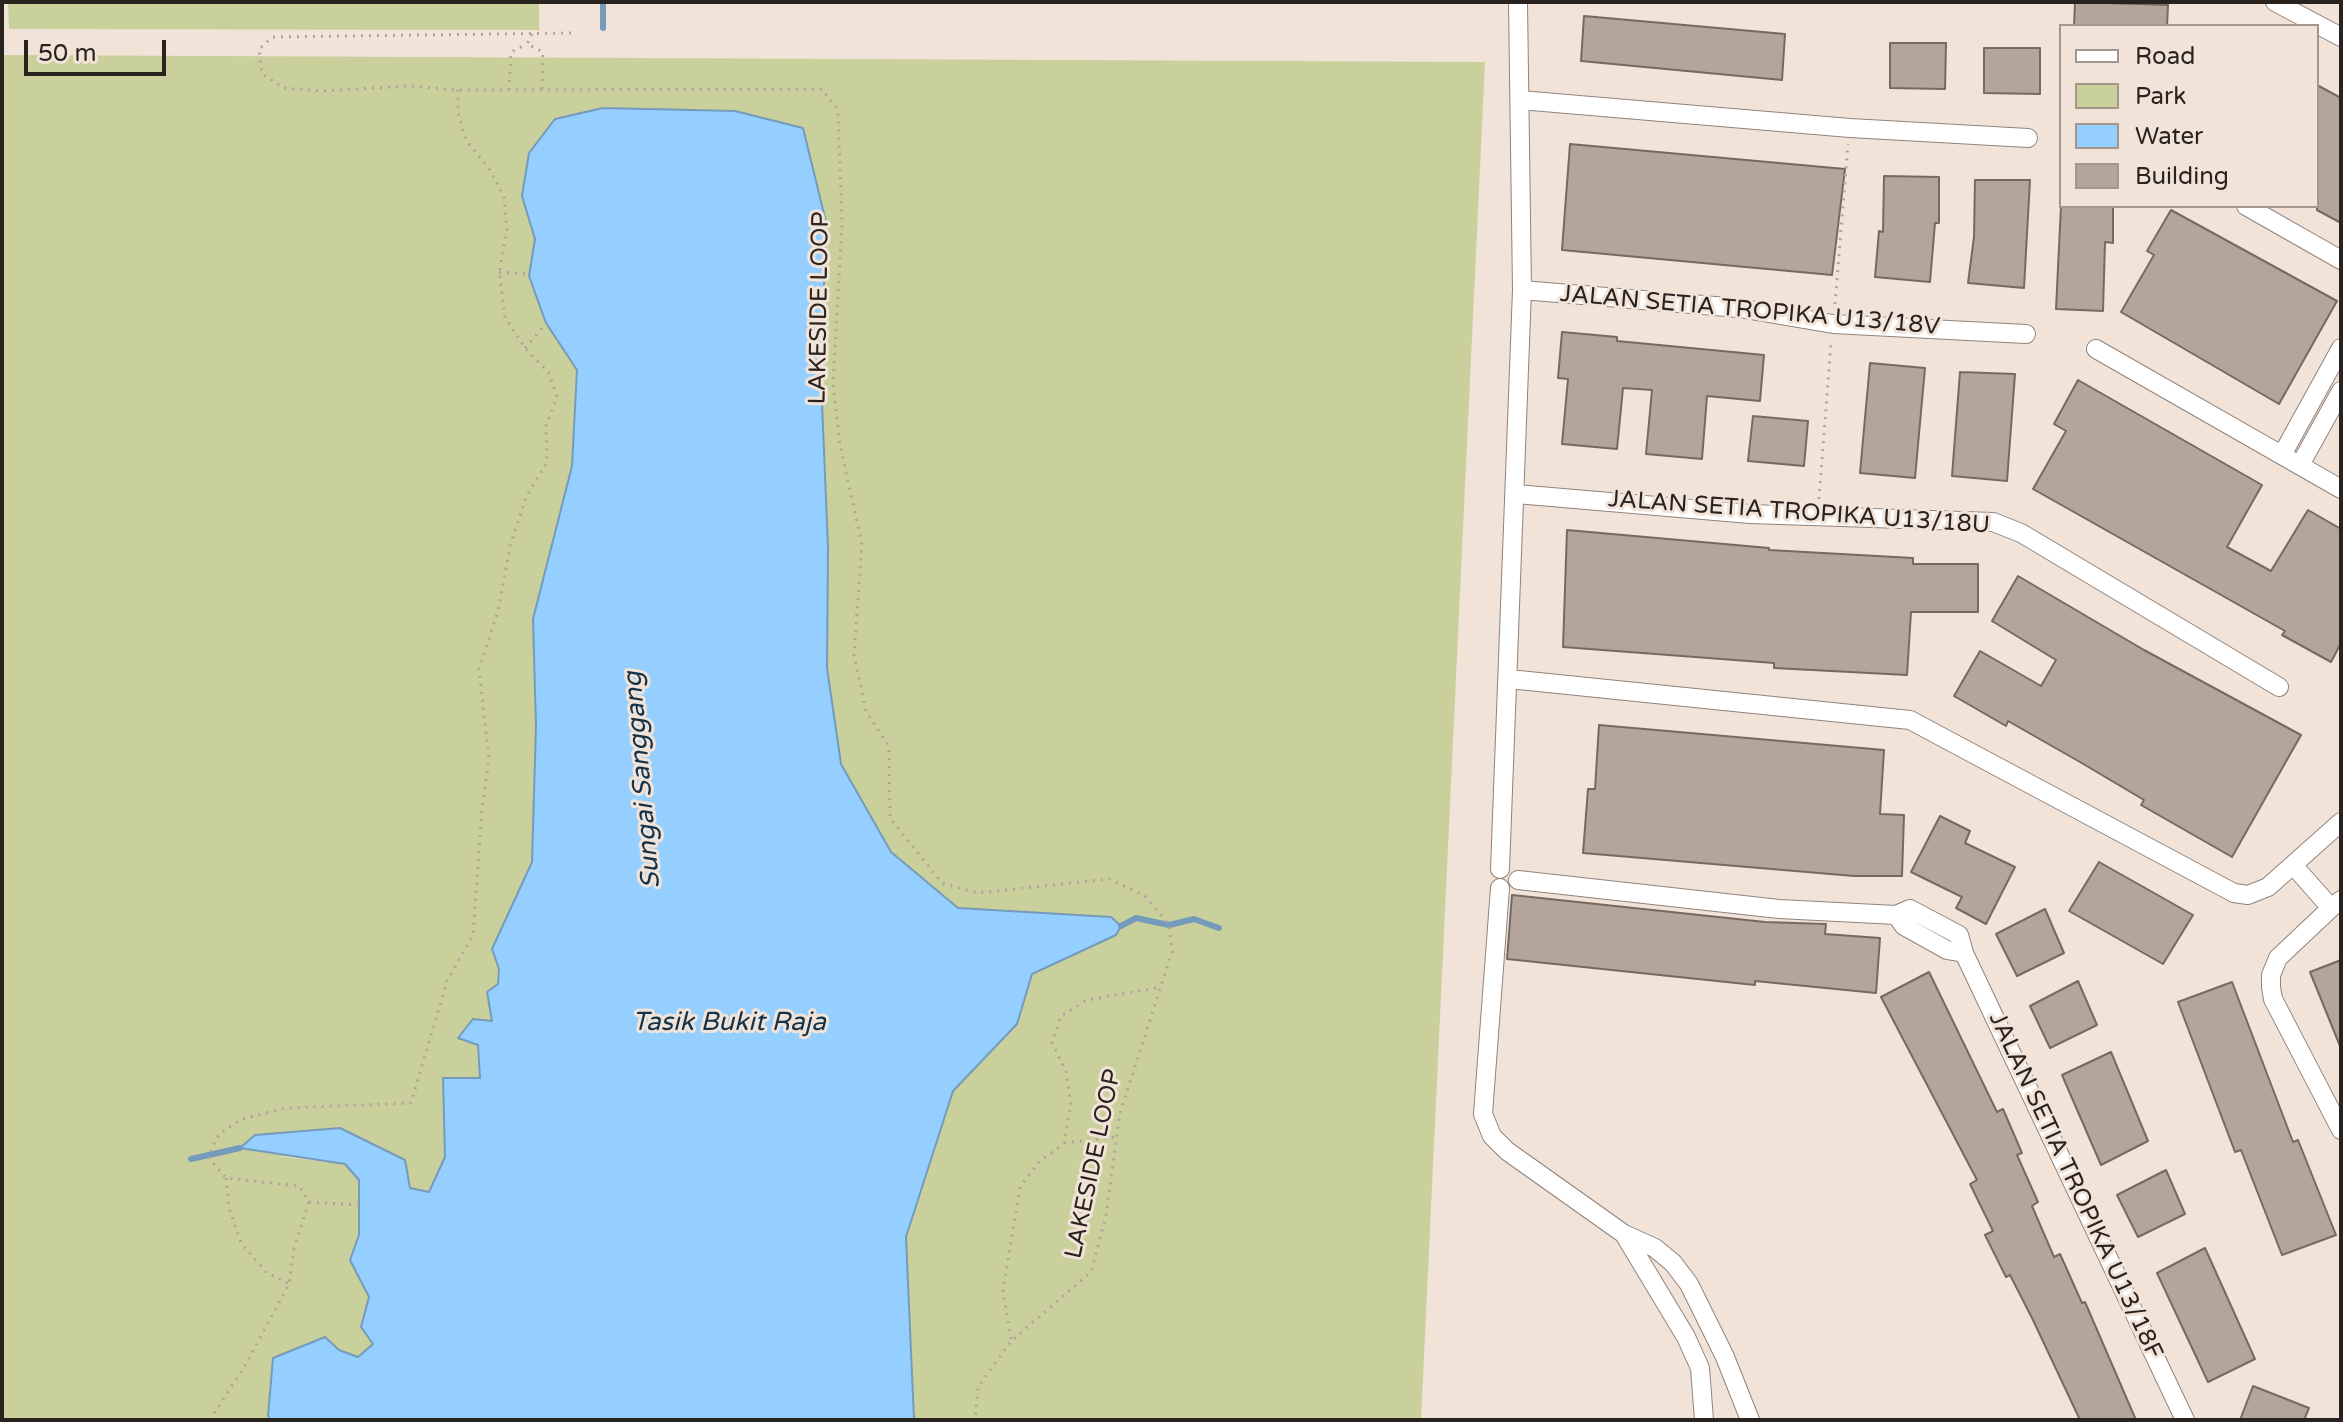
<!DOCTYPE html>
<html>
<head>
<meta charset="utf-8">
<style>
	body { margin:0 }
	#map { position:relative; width:2343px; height:1422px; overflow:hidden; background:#f2e3d9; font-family:"Varela Round",sans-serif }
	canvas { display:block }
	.frame { position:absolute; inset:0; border:4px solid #292320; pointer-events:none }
	.legend { position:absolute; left:2059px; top:24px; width:260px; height:184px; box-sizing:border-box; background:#f2e3d9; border:2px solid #a2968f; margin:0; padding:10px 14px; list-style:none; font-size:24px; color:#292320 }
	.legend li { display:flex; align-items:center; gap:16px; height:40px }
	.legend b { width:40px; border:2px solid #a2968f }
	.scale { position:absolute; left:24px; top:40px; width:142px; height:36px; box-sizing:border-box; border:4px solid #292320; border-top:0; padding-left:10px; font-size:24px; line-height:28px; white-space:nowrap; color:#292320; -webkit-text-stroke:6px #f2e3d9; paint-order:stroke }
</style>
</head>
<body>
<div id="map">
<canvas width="2343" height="1422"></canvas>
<div class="frame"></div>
<ul class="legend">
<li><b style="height:10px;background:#fff"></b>Road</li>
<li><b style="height:22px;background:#cad09b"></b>Park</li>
<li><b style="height:22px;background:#94cfff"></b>Water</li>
<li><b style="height:22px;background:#b3a59b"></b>Building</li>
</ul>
<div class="scale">50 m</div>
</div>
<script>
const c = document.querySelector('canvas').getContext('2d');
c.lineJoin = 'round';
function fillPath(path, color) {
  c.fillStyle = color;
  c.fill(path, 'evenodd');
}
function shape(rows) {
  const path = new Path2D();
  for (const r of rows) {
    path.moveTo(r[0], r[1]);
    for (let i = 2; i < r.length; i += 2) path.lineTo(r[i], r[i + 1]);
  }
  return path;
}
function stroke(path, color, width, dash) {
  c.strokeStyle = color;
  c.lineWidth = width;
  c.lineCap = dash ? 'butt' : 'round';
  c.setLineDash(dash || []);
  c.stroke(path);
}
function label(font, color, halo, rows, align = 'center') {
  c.font = font + ' "Varela Round",sans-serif';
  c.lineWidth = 6;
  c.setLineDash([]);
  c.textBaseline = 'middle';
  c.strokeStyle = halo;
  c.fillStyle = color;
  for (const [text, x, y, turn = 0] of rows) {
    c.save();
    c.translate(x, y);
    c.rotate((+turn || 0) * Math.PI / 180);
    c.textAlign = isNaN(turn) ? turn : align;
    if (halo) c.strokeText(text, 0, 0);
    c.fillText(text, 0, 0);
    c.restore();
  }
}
fillPath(shape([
	[8,2,539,2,539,30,9,29],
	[2,55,1485,62,1421,1420,914,1420,906,1237,953,1091,1017,1024,1032,974,1116,935,1111,917,958,908,891,852,841,764,827,668,828,547,821,379,810,167,803,128,522,196,535,239,529,276,546,323,577,370,572,466,533,619,536,726,532,862,492,949,499,969,493,1022,459,1038,478,1045,480,1078,443,1079,445,1157,429,1192,410,1188,405,1160,276,1156,346,1164,359,1180,359,1235,350,1260,369,1297,361,1327,373,1344,358,1357,339,1350,274,1358,268,1416,271,1420,2,1420]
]), '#cad09b');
const water = shape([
	[603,108,735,111,803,128,826,222,821,379,828,547,827,668,841,764,891,852,958,908,1111,917,1121,926,1116,935,1032,974,1017,1024,953,1091,906,1237,914,1420,271,1420,268,1416,273,1358,325,1337,339,1350,358,1357,373,1344,361,1327,369,1297,350,1260,359,1235,359,1180,345,1164,240,1148,255,1135,340,1128,405,1160,410,1188,429,1192,445,1157,443,1078,480,1078,478,1045,458,1038,473,1019,492,1021,487,992,498,984,499,969,492,949,532,862,536,726,533,619,572,466,577,370,546,323,529,276,535,239,522,196,529,153,555,119,603,108]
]);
fillPath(water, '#94cfff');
stroke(water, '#749bbc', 2);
stroke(shape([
	[603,28,603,2],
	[1121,926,1136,918,1169,925,1194,919,1219,928],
	[191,1159,240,1148]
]), '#749bbc', 6);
const building = shape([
	[2075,2,2168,5,2167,26,2074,26,2075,2],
	[1584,16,1785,34,1782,80,1581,61,1584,16],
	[1890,43,1946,43,1945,89,1890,88,1890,43],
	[1984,48,2040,48,2040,94,1984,93,1984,48],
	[2317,85,2341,98,2341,223,2317,210,2317,85],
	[1570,144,1845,169,1832,275,1562,250,1570,144],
	[1884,176,1939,177,1939,223,1935,223,1930,282,1875,277,1879,231,1883,232,1884,176],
	[1975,180,2030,180,2024,288,1968,283,1974,237,1975,180],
	[2061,206,2113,206,2113,243,2105,242,2103,311,2056,309,2061,206],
	[2171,210,2337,301,2279,404,2121,312,2154,255,2147,251,2171,210],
	[1562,332,1617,337,1617,341,1764,355,1760,401,1707,396,1702,459,1646,454,1652,390,1623,388,1617,449,1562,444,1568,379,1558,378,1562,332],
	[1870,363,1925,368,1915,478,1860,473,1870,363],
	[1960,372,2015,374,2007,481,1952,476,1960,372],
	[2078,380,2262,485,2227,547,2271,571,2308,510,2341,529,2341,643,2331,662,2282,635,2285,631,2033,489,2066,431,2054,424,2078,380],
	[1753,416,1808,421,1804,466,1748,461,1753,416],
	[1567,530,1769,548,1769,550,1913,558,1913,564,1978,564,1978,612,1911,612,1907,675,1774,668,1774,663,1563,647,1567,530],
	[2018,576,2144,650,2301,735,2232,857,2141,805,2144,800,2080,762,2008,721,2006,726,1954,696,1980,651,2041,686,2056,660,1992,621,2018,576],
	[1599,725,1884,750,1880,814,1904,815,1902,876,1854,876,1583,853,1588,789,1595,789,1599,725],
	[1940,816,1970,831,1965,843,2015,867,1986,924,1956,908,1962,897,1911,872,1940,816],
	[2099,862,2193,915,2163,964,2069,911,2099,862],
	[1512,895,1765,922,1826,924,1825,934,1880,938,1876,993,1755,981,1755,985,1507,959,1512,895],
	[2045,909,2064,953,2017,976,1996,934,2045,909],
	[2341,960,2341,1046,2340,1046,2310,972,2341,960],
	[1929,972,1997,1112,2003,1109,2022,1153,2017,1155,2038,1202,2032,1206,2054,1257,2060,1254,2082,1303,2085,1302,2136,1420,2080,1420,2033,1320,2010,1275,2006,1277,1985,1235,1993,1231,1970,1184,1977,1180,1881,997,1929,972],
	[2078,981,2097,1025,2050,1048,2030,1006,2078,981],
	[2232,982,2293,1142,2298,1140,2336,1235,2282,1255,2241,1150,2235,1152,2178,1002,2232,982],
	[2111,1052,2148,1141,2101,1165,2062,1075,2111,1052],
	[2166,1170,2185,1214,2138,1237,2117,1195,2166,1170],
	[2205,1248,2255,1359,2208,1382,2157,1273,2205,1248],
	[2253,1386,2309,1408,2304,1420,2240,1420,2253,1386]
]);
fillPath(building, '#b3a59b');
stroke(building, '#766960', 2);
const street = shape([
	[2275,2,2341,37],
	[1520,100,1850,128,2028,138],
	[2246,206,2341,260],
	[1522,290,1739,308,1833,324,2026,334],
	[2096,349,2341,489],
	[2282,455,2341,348],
	[2300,465,2341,391],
	[1516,494,1750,514,1993,522,2021,533,2279,687],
	[1509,679,1910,720,2234,893,2248,895,2268,887,2341,822],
	[2293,865,2331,908,2341,900],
	[1500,869,1522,290,1518,2],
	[1518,880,1779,909,1896,915],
	[1500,888,1483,1114,1492,1136,1507,1151,1624,1234,1655,1248,1673,1263,1689,1284,1725,1357,1750,1420],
	[2331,908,2278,958,2271,975,2271,987,2273,999,2341,1130],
	[1910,909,1959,935,1964,953,1947,950,1904,926,1896,915,1910,909],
	[1964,953,2185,1420],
	[1624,1234,1686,1337,1700,1368,1704,1420]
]);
stroke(street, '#91837a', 20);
stroke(shape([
	[571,33,273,37,259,49,262,74,284,88,323,91,408,86,458,90,822,89,838,110,842,224,833,384,840,445,862,544,854,655,866,711,889,747,890,818,942,883,977,893,1109,879,1145,896,1169,925,1172,952,1120,1113,1106,1216,1091,1272,1011,1341,978,1387,975,1420],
	[532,34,527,44,543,52,542,90],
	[509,90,511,52,527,44],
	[499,272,527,274],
	[1835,304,1848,144],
	[525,348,544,326],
	[1819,499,1831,343],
	[1064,1143,1116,1137],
	[226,1178,229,1208,241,1243,266,1272,289,1284],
	[309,1202,359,1205],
	[1011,1339,1003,1291,1020,1187,1038,1163,1064,1143,1071,1104,1066,1072,1052,1042,1061,1016,1087,1000,1162,987],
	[210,1420,246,1364,289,1284,294,1248,309,1202,299,1186,226,1178,208,1157,219,1134,242,1119,285,1108,411,1103,447,981,473,935,482,808,489,759,479,669,498,611,510,546,527,495,547,463,546,426,557,397,549,373,525,348,505,317,499,272,507,230,504,197,490,170,466,140,458,113,458,90]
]), '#b1a49d', 3, [2, 6]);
stroke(street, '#fff', 18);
label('24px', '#292320', '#f2e3d9', [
	["LAKESIDE LOOP",820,308,-89],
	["JALAN SETIA TROPIKA U13/18V",1750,311,5],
	["JALAN SETIA TROPIKA U13/18U",1799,513,4],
	["LAKESIDE LOOP",1094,1164,-78],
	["JALAN SETIA TROPIKA U13/18F",2075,1186,65]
]);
label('italic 26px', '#13334b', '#f2e3d9', [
	["Sungai Sanggang",643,780,-95],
	["Tasik Bukit Raja",729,1023]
]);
</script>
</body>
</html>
